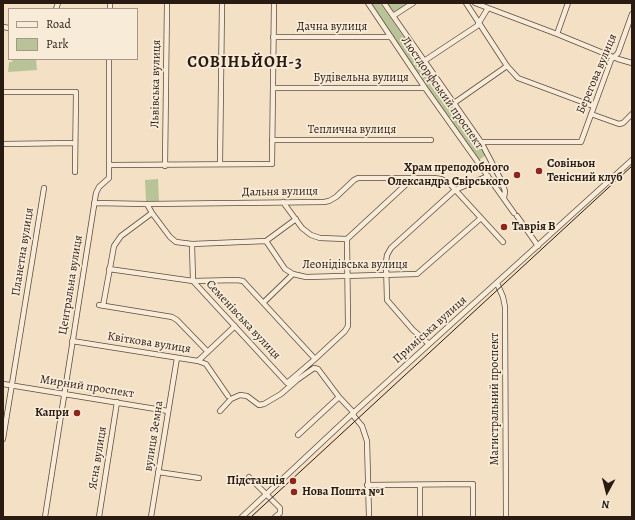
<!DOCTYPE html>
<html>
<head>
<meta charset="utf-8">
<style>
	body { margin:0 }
	#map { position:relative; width:635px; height:520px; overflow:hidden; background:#f4e1c5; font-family:Alegreya,serif }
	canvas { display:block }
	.frame { position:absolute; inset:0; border:4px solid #291a12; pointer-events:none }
	.legend { position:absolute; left:8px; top:8px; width:130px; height:52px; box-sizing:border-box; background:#f8ecd9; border:1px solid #a59889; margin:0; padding:5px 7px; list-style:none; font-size:12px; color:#291a12 }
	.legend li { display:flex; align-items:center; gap:8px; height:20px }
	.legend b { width:20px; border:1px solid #a59889 }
	.north { position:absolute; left:587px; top:472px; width:40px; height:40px; -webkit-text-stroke:3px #f8ecd9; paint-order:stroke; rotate:187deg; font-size:11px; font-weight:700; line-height:16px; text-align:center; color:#291a12 }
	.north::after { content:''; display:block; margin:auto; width:14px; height:18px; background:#291a12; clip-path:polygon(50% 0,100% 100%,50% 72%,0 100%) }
</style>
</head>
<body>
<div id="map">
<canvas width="635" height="520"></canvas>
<div class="frame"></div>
<ul class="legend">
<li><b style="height:5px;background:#f8ecd9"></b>Road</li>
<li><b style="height:11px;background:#b8c397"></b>Park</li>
</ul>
<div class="north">N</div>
</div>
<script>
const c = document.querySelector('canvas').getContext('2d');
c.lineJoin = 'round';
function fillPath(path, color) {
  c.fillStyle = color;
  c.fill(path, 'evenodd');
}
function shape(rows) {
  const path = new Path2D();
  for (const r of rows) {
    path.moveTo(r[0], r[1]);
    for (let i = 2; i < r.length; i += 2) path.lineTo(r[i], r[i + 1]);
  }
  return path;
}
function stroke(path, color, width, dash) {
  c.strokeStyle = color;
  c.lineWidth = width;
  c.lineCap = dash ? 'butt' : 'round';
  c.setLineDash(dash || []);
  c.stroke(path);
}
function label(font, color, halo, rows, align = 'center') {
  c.font = font + ' Alegreya,serif';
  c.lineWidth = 3.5;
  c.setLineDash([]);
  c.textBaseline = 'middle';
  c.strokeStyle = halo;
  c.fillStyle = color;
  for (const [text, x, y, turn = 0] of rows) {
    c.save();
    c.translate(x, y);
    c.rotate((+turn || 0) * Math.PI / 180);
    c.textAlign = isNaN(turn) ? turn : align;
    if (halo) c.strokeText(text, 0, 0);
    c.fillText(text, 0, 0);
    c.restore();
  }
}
fillPath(shape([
	[371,3,380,3,486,155,479,160,438,104],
	[387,3,410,3,397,12,394,12],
	[13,59,36,59,37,70,8,72,9,62,12,62],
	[158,179,159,201,146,201,145,180]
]), '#b8c397');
const minor = shape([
	[368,3,425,88,514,213],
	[384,3,481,142,501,180,505,191,504,198],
	[466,3,507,66,518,78,593,106],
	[475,3,557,34,618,59,632,63],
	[56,9,58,3],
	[110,9,110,3],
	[393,16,413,3],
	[3,27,9,28],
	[557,34,568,3],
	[273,37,391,37],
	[424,61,477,26,488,8],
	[273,88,425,88],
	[3,92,76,92,75,172],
	[454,103,507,66],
	[591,114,619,124,623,123,632,114],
	[272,140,431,140],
	[481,142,581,142,611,60,618,53,632,14],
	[3,144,75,143],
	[220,164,222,3],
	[109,165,272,164,274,3],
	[165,166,167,3],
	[283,202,302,228,311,235,320,238,347,239],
	[94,203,147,204,324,202,329,201,336,197,354,180,358,178,434,178,441,179,449,183,503,242],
	[147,204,152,213,170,237,176,242,192,244,266,241,285,269,293,274,306,277,417,274,481,218],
	[517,216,538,246],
	[266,241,296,219],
	[192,244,193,281,287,383,315,359,345,331,348,326,347,239,413,178],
	[109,269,193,281,237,280,243,281,315,359],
	[497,283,503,297,505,307,506,517],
	[264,302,293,274],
	[99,305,172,317,177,320,207,351],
	[103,306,114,246,121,236,152,213],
	[72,341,198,361,235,326],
	[429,344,413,330,387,300,386,262,387,255,391,248,455,190,488,176],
	[198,361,206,364,228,396],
	[3,384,168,411],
	[220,411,231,399,240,395,247,396,259,405,264,404,281,394,297,380,314,368,318,369,339,397,354,413],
	[352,414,362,426,367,441,369,517],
	[298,435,339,397],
	[3,439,44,188],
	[158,472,199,478],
	[249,477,280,508,280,513,275,517],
	[367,485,473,484,473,517],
	[420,485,420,517],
	[45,517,96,193,99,187,109,178,109,59],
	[99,517,117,402],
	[151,517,177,358],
	[242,517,352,414,632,160]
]);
stroke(minor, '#5c4c3f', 6);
stroke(minor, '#f8ecd9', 4.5);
stroke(shape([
	[251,517,632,166]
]), '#291a12', 1);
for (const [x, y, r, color] of [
	[539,171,4,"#8f2418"],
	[517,175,4,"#8f2418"],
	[504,227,4,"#8f2418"],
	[77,413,4,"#8f2418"],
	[293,481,4,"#8f2418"],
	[294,492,4,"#8f2418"]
]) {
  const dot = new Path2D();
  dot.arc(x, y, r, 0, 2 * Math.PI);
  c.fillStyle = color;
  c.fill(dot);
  stroke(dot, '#f8ecd9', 1.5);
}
label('12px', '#291a12', '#f8ecd9', [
	["Дачна вулиця",332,27],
	["Берегова вулиця",597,74,-67],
	["Будівельна вулиця",361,78],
	["Львівська вулиця",156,84,-89],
	["Люстдорфський проспект",442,93,55],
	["Теплична вулиця",352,130],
	["Дальня вулиця",280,192,-1],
	["Планетна вулиця",23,252,-81],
	["Леонідівська вулиця",355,265],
	["Центральна вулиця",71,285,-81],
	["Семенівська вулиця",243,320,47],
	["Приміська вулиця",430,330,-42],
	["Квіткова вулиця",149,343,9],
	["Мирний проспект",87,387,9],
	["Магистральний проспект",495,399,-90],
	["вулиця Земна",154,436,-81],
	["Ясна вулиця",98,458,-81]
]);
label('bold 12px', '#291a12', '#f8ecd9', [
	["Совіньон",547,164],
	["Тенісний клуб",547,178],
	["Храм преподобного",509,168,"right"],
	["Олександра Свірського",509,182,"right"],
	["Таврія В",512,227],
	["Капри",69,413,"right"],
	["Підстанція",285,481,"right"],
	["Нова Пошта №1",302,492]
], 'left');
c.letterSpacing = '1px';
label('bold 16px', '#291a12', '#f8ecd9', [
	["СОВІНЬЙОН-3",245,63]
]);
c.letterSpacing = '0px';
</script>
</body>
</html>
